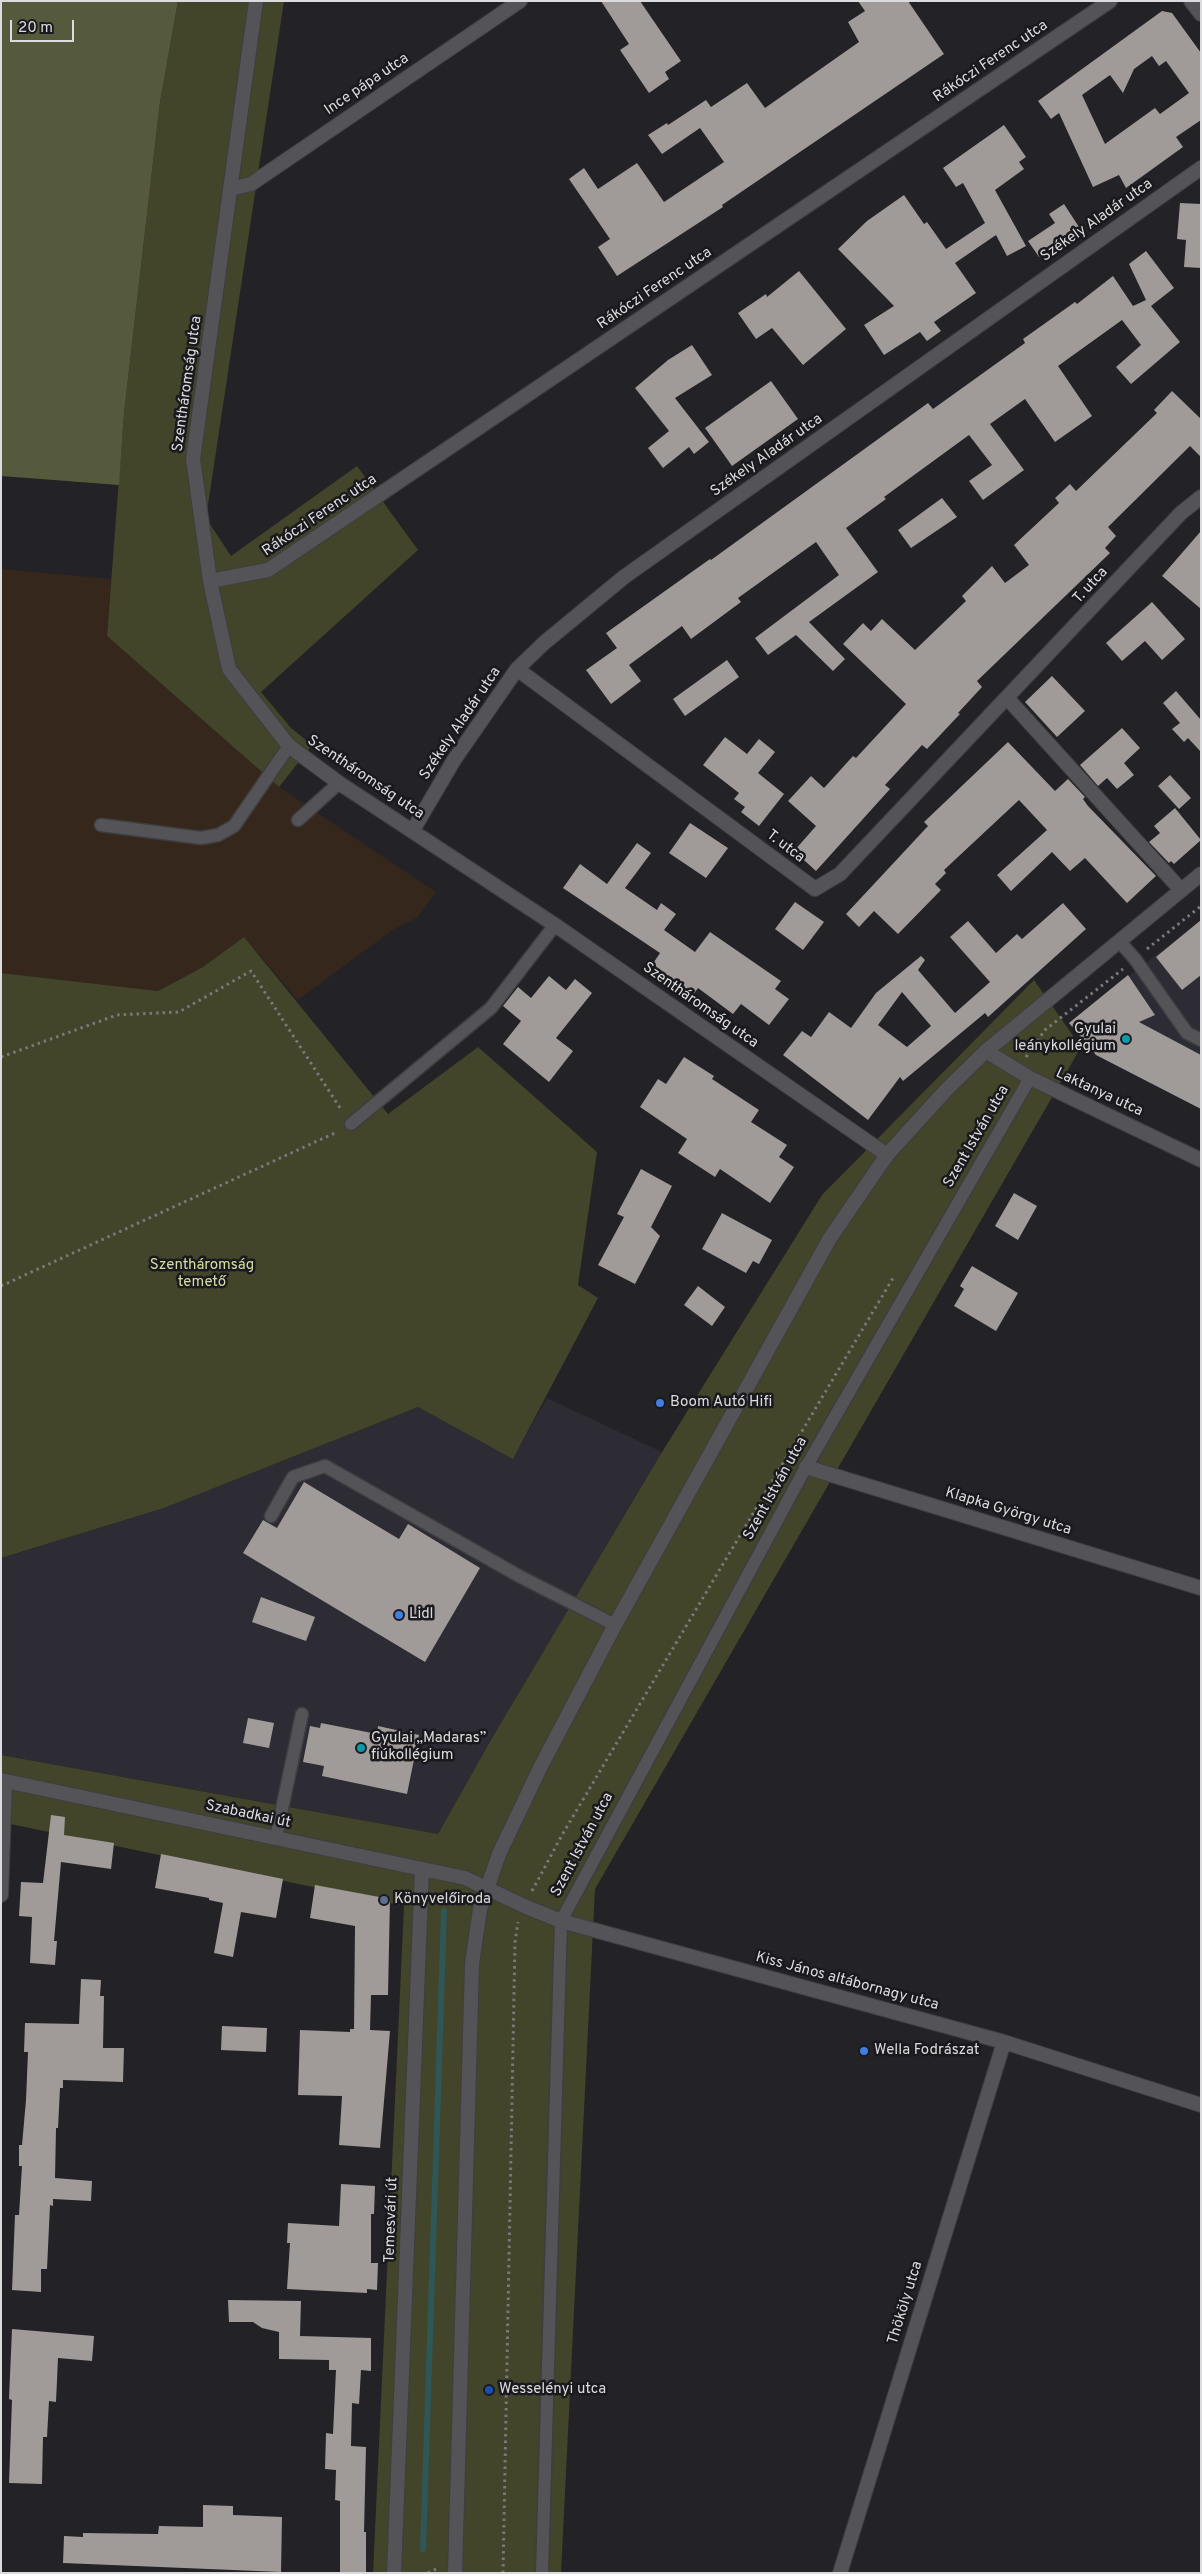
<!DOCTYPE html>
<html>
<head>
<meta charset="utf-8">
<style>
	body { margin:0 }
	#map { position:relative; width:1202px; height:2574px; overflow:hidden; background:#232226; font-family:Overpass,sans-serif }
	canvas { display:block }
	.frame { position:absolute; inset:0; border:2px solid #dcdbde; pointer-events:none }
	.scale { position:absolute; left:10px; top:20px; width:64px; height:22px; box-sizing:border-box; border:2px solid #dcdbde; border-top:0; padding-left:6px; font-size:15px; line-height:18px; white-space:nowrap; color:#dcdbde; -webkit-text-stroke:4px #1a191d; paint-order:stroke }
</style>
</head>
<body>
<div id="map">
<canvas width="1202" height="2574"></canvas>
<div class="frame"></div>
<div class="scale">20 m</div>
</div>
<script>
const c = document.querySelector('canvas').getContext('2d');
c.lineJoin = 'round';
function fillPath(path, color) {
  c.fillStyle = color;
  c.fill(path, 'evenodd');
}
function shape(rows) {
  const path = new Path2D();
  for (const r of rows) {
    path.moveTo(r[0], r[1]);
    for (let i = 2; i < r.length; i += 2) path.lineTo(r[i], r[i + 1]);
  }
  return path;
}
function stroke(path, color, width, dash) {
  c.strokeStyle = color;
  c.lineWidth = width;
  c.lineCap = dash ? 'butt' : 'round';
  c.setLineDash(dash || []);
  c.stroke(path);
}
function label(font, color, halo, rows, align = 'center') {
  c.font = font + ' Overpass,sans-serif';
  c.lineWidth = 5;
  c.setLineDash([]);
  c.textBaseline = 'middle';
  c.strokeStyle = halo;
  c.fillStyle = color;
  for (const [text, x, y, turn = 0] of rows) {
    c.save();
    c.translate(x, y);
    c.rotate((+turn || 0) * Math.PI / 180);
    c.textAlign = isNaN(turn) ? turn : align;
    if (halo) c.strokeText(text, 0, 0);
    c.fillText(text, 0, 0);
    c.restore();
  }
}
fillPath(shape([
	[1201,920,1201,1109,1096,1055,1069,1023],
	[547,1398,662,1452,492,1738,438,1834,1,1755,1,1558,164,1508,418,1407,513,1458]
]), '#2d2b34');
fillPath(shape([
	[1,569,111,579,107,636,279,787,436,892,417,918,394,929,298,1000,244,937,203,967,158,991,1,973]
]), '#35271b');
fillPath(shape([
	[178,1,284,1,206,518,231,556,357,466,418,550,261,692,291,728,312,745,279,787,107,636,124,413,160,102],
	[244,937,388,1114,478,1047,597,1152,578,1285,598,1298,513,1459,418,1407,164,1508,1,1558,1,973,158,991,203,967],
	[1034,980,1081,1047,595,1889,561,2573,373,2573,404,1906,1,1822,1,1755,438,1834,492,1738,662,1452,822,1195]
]), '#424529');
fillPath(shape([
	[1,1,178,1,160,102,124,413,119,485,1,476]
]), '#565a3c');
stroke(shape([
	[423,2549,444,1911]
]), '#2e5757', 6);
fillPath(shape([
	[601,1,640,1,681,61,665,72,669,79,649,93,620,50,629,44],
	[858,1,908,1,944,54,722,205,723,207,617,276,598,247,610,239,569,179,584,168,598,189,637,163,664,202,724,162,700,128,662,154,648,135,667,123,668,125,706,100,711,107,747,83,765,108,859,42,848,22,865,11],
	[1162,11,1172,13,1201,53,1201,120,1176,137,1183,147,1126,188,1119,175,1093,187,1059,113,1051,119,1038,101],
	[1152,56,1159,66,1166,61,1189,93,1160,114,1155,108,1105,144,1082,95,1110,75,1123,93,1134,69],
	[1004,125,1026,157,1019,162,1024,169,995,190,1026,246,1007,256,996,235,955,263,976,293,934,322,941,331,927,341,920,332,884,355,864,325,894,306,838,249,867,221,904,195,924,224,927,222,946,249,985,223,963,183,956,187,943,168],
	[1180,203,1201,204,1201,268,1184,267,1186,240,1177,239],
	[1064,204,1079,227,1039,257,1028,241,1055,223,1049,214],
	[1146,251,1174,288,1151,306,1180,342,1131,384,1116,367,1141,345,1122,320,1058,366,1092,416,1055,442,1025,399,990,424,1024,470,983,500,969,481,992,465,969,435,884,497,886,499,846,528,878,572,809,622,845,659,833,671,796,635,768,655,755,638,839,575,816,542,738,598,741,602,691,639,682,626,629,665,641,681,611,704,586,670,617,648,606,633,710,559,711,560,928,403,933,409,1025,343,1023,339,1075,302,1077,304,1113,276,1133,306,1146,300,1129,264],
	[799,271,846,329,803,365,772,328,756,339,738,313,766,294,767,297],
	[692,345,712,375,675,398,709,442,694,454,689,447,663,468,648,448,669,431,635,388,668,360],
	[771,381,798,419,732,466,705,428],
	[1172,391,1201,419,1201,457,1190,446,1108,527,1116,536,1105,548,1110,553,977,681,982,687,958,713,960,714,927,749,922,745,885,785,890,789,816,871,794,851,816,826,788,801,811,776,824,788,853,756,856,758,906,704,843,644,863,623,871,631,882,619,915,650,966,601,962,596,992,566,1005,583,1029,565,1014,545,1059,503,1055,498,1070,484,1076,491,1157,413,1154,410],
	[942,498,957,517,911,548,898,530],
	[1201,531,1201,609,1162,576],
	[1152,602,1185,639,1162,660,1145,641,1122,661,1106,643],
	[727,660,739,677,685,716,673,699],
	[1052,676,1085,711,1057,737,1025,702],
	[1176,691,1201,720,1201,752,1188,738,1184,742,1172,729,1180,723,1163,703],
	[1122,728,1140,748,1124,763,1134,775,1117,789,1107,778,1098,786,1080,765],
	[725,737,747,754,759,739,775,752,758,773,784,794,759,826,741,812,745,807,734,799,739,793,703,765],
	[1008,742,1055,791,1068,779,1085,797,1083,799,1088,806,1156,876,1127,903,1085,858,1070,871,1052,852,1011,891,997,875,1047,830,1019,800,944,870,946,873,935,884,941,890,898,934,874,911,859,927,846,914,928,826,924,822],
	[1170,775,1191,798,1179,809,1158,786],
	[1175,808,1201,840,1174,864,1171,861,1169,863,1149,842,1160,833,1154,826],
	[690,823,728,848,706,878,669,853],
	[637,843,651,853,625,888,657,910,661,903,676,914,664,930,695,952,710,932,781,981,775,989,789,999,769,1025,741,1004,733,1014,698,988,693,995,652,965,660,953,563,888,580,864,607,884],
	[795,902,824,922,803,950,775,929],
	[1063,903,1086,929,988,1017,985,1013,903,1081,900,1077,868,1120,783,1055,802,1031,811,1037,829,1012,851,1028,876,993,921,956,925,960,918,970,955,1013,990,982,950,937,968,921,996,953,1017,934,1022,939],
	[902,992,931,1026,907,1047,878,1025],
	[1201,920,1201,975,1182,990,1156,957],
	[1128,975,1155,1015,1139,1022,1201,1055,1201,1109,1096,1055,1069,1023],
	[549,976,566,990,575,979,592,993,556,1038,573,1051,549,1082,503,1044,521,1021,503,1006,518,987,531,998],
	[684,1057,714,1076,712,1079,759,1110,751,1122,787,1145,779,1157,794,1167,770,1203,720,1169,715,1177,678,1153,687,1139,640,1107,658,1079,666,1084],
	[641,1169,672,1186,651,1227,660,1236,635,1284,598,1265,624,1217,617,1214],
	[1014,1193,1037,1206,1018,1240,995,1226],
	[722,1213,772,1240,759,1264,753,1261,746,1273,702,1249],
	[972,1266,1018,1293,996,1331,954,1306,964,1289,960,1286],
	[698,1286,725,1307,712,1326,684,1305],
	[304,1482,399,1539,408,1524,480,1568,425,1662,243,1553,263,1520,277,1528],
	[261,1597,315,1617,306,1641,252,1622],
	[248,1718,274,1723,269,1748,243,1743],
	[321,1723,377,1734,378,1726,419,1735,407,1794,322,1776,324,1766,303,1762,310,1726,320,1728],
	[51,1815,65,1817,64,1835,114,1843,111,1869,61,1862,54,1941,57,1941,55,1965,30,1963,32,1917,19,1916,21,1882,43,1883],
	[161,1854,283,1879,276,1918,241,1912,233,1957,214,1953,223,1903,209,1900,209,1898,155,1888],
	[315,1885,390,1899,388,1995,371,1995,370,2030,390,2031,380,2148,339,2145,342,2096,298,2095,300,2030,350,2032,350,2029,354,2029,355,1926,310,1918],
	[81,1979,101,1980,100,1996,104,1996,103,2048,124,2048,123,2082,63,2080,63,2088,60,2088,58,2128,56,2128,55,2178,92,2181,91,2201,53,2199,53,2206,50,2205,47,2269,41,2269,41,2292,12,2290,15,2215,19,2215,22,2166,19,2166,19,2145,22,2145,26,2100,28,2052,24,2052,25,2023,79,2024],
	[222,2026,267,2028,266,2052,221,2050],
	[341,2184,375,2186,374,2214,371,2214,371,2263,378,2263,377,2290,367,2289,367,2293,287,2289,290,2243,287,2243,288,2223,339,2226],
	[228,2300,301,2301,300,2336,371,2338,371,2371,361,2370,359,2404,352,2403,351,2446,366,2447,364,2532,366,2532,366,2573,340,2573,340,2501,335,2500,336,2470,325,2469,326,2433,333,2434,336,2370,329,2370,329,2360,279,2359,279,2332,262,2328,253,2322,229,2322],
	[12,2329,94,2336,92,2361,58,2358,56,2402,49,2401,47,2437,43,2437,42,2484,9,2483,12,2400,9,2399],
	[203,2505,233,2506,233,2515,282,2517,281,2572,63,2563,64,2536,83,2537,83,2533,158,2534,159,2526,203,2527]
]), '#a09a99');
const service = shape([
	[298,820,339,783],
	[101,825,201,838,218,835,234,826,289,746],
	[1120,942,1135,959,1187,1033,1201,1040],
	[351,1124,491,1008,555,925],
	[271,1516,293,1477,325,1466,519,1576,615,1625],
	[276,1837,302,1714],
	[542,2573,561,1921,806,1467,1030,1078]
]);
const minor = shape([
	[256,1,193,459,210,581,229,669,289,746,339,783,555,925,887,1155],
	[1191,1,1201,14],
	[230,189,251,184,520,1],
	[210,581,268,570,1110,1],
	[517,669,815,889,840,874,1181,513,1201,497],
	[1008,699,1181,890],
	[413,830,454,760,517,669,544,643,624,577,1201,168],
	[986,1051,1030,1078,1201,1160],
	[806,1467,1201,1588],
	[1,1780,465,1878,524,1906,561,1921,1004,2042,1201,2105],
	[1,1895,5,1781],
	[394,2573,422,1869],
	[840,2573,1004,2042]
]);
const tertiary = shape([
	[455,2573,472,1964,480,1909,499,1854,541,1766,615,1625,830,1238,887,1155,947,1089,986,1051,1201,874]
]);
stroke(service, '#3e3e41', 15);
stroke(minor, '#3e3e41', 16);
stroke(tertiary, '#3e3e41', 16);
stroke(shape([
	[1147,949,1201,906],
	[1,1057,117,1015,179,1012,251,971,342,1111],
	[1026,1057,1045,1030,1123,969],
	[1,1286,337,1132],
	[532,1891,562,1835,893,1278],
	[428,2573,438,2568],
	[503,2573,515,1942,518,1922]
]), '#79787b', 3, [2.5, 4]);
stroke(service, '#545357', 12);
stroke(minor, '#545357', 14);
stroke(tertiary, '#545357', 14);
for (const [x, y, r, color] of [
	[1126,1039,5,"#0f9aa8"],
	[660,1403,5,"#3f7fe0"],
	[399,1615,5,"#3f7fe0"],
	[361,1748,5,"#0f9aa8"],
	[384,1900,5,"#5c6f8a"],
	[864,2051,5,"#3f7fe0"],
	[489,2390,5,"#1a4fb4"]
]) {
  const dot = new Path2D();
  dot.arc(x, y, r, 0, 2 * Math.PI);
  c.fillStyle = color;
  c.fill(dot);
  stroke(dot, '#1a191d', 2);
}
label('15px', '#dcdbde', '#1a191d', [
	["Rákóczi Ferenc utca",991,62,-34],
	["Ince pápa utca",367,85,-34],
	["Székely Aladár utca",1097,221,-35],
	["Rákóczi Ferenc utca",655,289,-34],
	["Szentháromság utca",188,384,-82],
	["Székely Aladár utca",767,456,-35],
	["Rákóczi Ferenc utca",320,516,-34],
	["T. utca",1091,586,-47],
	["Székely Aladár utca",461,724,-56],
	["Szentháromság utca",365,778,34],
	["T. utca",785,847,37],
	["Szentháromság utca",700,1006,35],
	["Laktanya utca",1099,1093,25],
	["Szent István utca",977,1137,-60],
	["Szent István utca",776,1489,-61],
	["Klapka György utca",1008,1512,17],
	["Szabadkai út",248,1815,12],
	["Szent István utca",583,1845,-62],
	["Kiss János altábornagy utca",847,1982,15],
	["Temesvári út",392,2220,-88],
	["Thököly utca",906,2303,-73]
]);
label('15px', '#dcdbde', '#1a191d', [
	["Gyulai",1116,1030,"right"],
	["leánykollégium",1116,1047,"right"],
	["Boom Autó Hifi",670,1403],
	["Lidl",409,1615],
	["Gyulai „Madaras”",371,1739],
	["fiúkollégium",371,1756],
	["Könyvelőiroda",394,1900],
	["Wella Fodrászat",874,2051],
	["Wesselényi utca",499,2390]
], 'left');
label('15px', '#d6dda3', '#1a191d', [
	["Szentháromság",202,1266],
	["temető",202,1283]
]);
</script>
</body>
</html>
